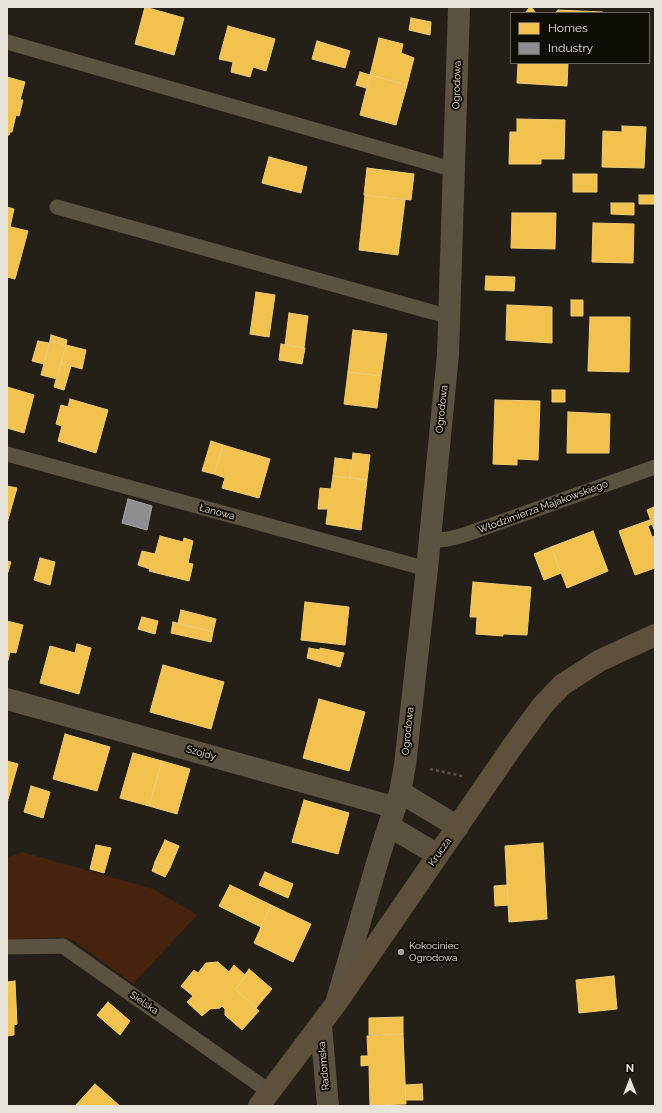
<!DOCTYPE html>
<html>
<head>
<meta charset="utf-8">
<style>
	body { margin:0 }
	#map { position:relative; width:662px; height:1113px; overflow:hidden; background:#242017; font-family:Raleway,sans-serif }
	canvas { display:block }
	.frame { position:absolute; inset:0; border:8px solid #e8e4d9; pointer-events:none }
	.legend { position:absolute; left:510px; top:12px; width:140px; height:52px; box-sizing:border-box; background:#100d06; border:1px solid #66635a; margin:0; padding:5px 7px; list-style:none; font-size:12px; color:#e8e4d9 }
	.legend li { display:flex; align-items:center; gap:8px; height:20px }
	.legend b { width:20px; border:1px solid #66635a }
	.north { position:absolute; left:610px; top:1061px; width:40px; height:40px; -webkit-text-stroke:3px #100d06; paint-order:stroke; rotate:0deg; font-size:11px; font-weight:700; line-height:16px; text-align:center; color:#e8e4d9 }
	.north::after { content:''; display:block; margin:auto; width:14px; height:18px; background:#e8e4d9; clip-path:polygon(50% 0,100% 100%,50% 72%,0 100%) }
</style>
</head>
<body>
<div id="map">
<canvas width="662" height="1113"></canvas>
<div class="frame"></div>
<ul class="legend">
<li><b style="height:11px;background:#f2c14e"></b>Homes</li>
<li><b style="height:11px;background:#8d8d92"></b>Industry</li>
</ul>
<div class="north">N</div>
</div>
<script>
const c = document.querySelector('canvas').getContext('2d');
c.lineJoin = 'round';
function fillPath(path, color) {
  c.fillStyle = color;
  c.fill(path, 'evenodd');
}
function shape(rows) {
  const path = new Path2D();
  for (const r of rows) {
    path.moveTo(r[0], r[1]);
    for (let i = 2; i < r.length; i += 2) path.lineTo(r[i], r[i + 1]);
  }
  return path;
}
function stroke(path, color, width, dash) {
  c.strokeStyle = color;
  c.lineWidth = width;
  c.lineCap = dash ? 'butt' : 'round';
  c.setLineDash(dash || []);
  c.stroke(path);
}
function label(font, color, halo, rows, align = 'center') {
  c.font = font + ' Raleway,sans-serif';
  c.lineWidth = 4;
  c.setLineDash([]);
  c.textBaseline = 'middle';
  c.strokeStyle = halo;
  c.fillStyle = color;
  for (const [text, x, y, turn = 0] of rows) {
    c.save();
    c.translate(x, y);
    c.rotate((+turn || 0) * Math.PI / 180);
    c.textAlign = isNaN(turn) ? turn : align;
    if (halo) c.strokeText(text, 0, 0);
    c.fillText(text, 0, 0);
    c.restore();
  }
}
fillPath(shape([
	[22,852,153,889,197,915,133,984,73,940,57,937,7,940,7,858]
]), '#47230d');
const homes = shape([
	[145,7,184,18,174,55,135,44,145,7],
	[531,7,536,13,525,13,530,7,531,7],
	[558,10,603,12,603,13,555,13,558,10],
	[411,18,431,22,430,35,409,30,411,18],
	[228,26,275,39,266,71,253,67,250,77,231,72,233,62,219,59,228,26],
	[379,38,403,44,401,53,414,58,407,85,370,75,379,38],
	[317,41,350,51,345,68,312,59,317,41],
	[518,63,568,63,567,86,517,83,518,63],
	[360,72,370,75,366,88,356,85,360,72],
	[370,75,407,85,396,125,360,115,370,75],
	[7,77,25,82,20,100,23,100,19,116,16,115,12,132,10,132,9,135,7,135,7,77],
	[517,119,565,120,564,159,541,159,541,164,509,164,510,132,517,132,517,119],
	[622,126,646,127,644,168,602,167,603,131,622,132,622,126],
	[269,157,307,167,301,193,262,183,269,157],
	[367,168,414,174,411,200,364,195,367,168],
	[573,174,597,174,597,192,573,192,573,174],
	[365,195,405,200,398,255,359,250,365,195],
	[639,195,654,195,654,204,639,204,639,195],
	[611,203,634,203,634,215,611,214,611,203],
	[7,207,14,209,10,227,7,226,7,207],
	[512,213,556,213,555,249,511,248,512,213],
	[593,223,634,224,633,263,592,262,593,223],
	[7,226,28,231,15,279,7,277,7,226],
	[486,276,515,277,514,291,485,290,486,276],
	[256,292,275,295,269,337,250,334,256,292],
	[571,300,583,300,583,316,571,316,571,300],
	[507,305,552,307,552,343,506,340,507,305],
	[289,313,308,316,304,348,285,345,289,313],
	[590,317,630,317,629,372,588,371,590,317],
	[353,330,387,334,381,376,348,372,353,330],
	[51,335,67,340,66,345,50,341,51,335],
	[38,341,49,343,44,364,32,361,38,341],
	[50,341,66,345,57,379,41,375,50,341],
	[281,344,305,348,302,364,279,360,281,344],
	[66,345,86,350,82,369,61,363,66,345],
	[61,363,71,366,64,390,54,387,61,363],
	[348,372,381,376,377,408,344,404,348,372],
	[7,387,34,395,24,433,7,428,7,387],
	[552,390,565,390,565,402,552,402,552,390],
	[70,399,108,410,96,453,58,441,62,426,56,424,61,405,68,407,70,399],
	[495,400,540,401,538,460,517,459,517,465,493,464,495,400],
	[568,412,610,414,609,453,567,453,568,412],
	[211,441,223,445,214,474,202,471,211,441],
	[223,445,270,459,259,498,222,488,225,478,214,474,223,445],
	[353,453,370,455,367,480,350,478,353,453],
	[335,458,352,460,350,478,333,476,335,458],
	[333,476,367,480,361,530,326,524,328,509,318,509,320,488,331,489,333,476],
	[7,486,17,488,7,523,7,486],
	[654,507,655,507,655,532,647,510,654,507],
	[650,520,652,524,648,526,652,537,655,536,655,568,635,575,619,531,650,520],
	[593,531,608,571,567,588,551,547,593,531],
	[160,536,183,542,184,538,193,541,188,563,193,564,189,581,149,571,150,569,138,565,142,551,155,554,160,536],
	[551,547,561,573,544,580,534,554,551,547],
	[40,558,55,562,50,585,34,580,40,558],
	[7,561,11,562,7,575,7,561],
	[473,582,531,587,527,635,503,634,503,636,476,634,477,617,470,617,473,582],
	[305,602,349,607,345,645,301,640,305,602],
	[181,610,216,619,213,632,178,623,181,610],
	[142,617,158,621,155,634,138,629,142,617],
	[7,621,23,625,16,653,10,652,7,664,7,621],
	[173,622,213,632,211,642,171,633,173,622],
	[77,644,91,648,79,694,40,683,50,646,75,653,77,644],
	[309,648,320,650,320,648,344,653,340,667,307,658,309,648],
	[163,665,224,682,211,729,150,712,163,665],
	[319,699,365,712,349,771,303,758,319,699],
	[65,734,110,747,97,791,53,779,65,734],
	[133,753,162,761,149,806,120,798,133,753],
	[7,761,18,764,7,803,7,761],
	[162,761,190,769,177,814,149,806,162,761],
	[31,786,50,792,43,818,24,812,31,786],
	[304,800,349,813,338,854,292,842,304,800],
	[165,840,179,846,170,868,155,862,165,840],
	[543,843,547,919,509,922,505,846,543,843],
	[96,845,111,848,104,873,90,869,96,845],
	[155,862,170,868,165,877,152,871,155,862],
	[265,872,293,884,288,898,259,885,265,872],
	[230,885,271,905,261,927,219,906,230,885],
	[507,885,508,905,495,906,494,886,507,885],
	[271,905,311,924,293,962,254,943,271,905],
	[218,962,229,972,234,965,246,976,235,989,259,1011,242,1030,225,1015,225,1009,222,1006,220,1008,210,1009,202,1016,187,1002,193,996,181,986,194,970,198,973,206,963,218,962],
	[249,969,272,989,256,1008,235,989,246,976,245,975,249,969],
	[614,976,617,1009,579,1013,576,980,614,976],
	[15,981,17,1024,14,1025,14,1035,7,1036,7,982,15,981],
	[108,1002,130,1021,120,1035,97,1015,108,1002],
	[403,1017,403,1034,369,1035,369,1018,403,1017],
	[403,1034,406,1104,370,1105,369,1065,361,1066,361,1056,368,1056,367,1036,403,1034],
	[95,1084,120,1106,75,1106,95,1084],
	[422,1084,423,1100,406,1100,405,1085,422,1084]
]);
fillPath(homes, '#f2c14e');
stroke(homes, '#efcc78', 1);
const industry = shape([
	[128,499,152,506,147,530,122,523,128,499]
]);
fillPath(industry, '#8d8d92');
stroke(industry, '#a8a7a7', 1);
stroke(shape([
	[430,769,462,776]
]), '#5a5246', 2.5, [3, 3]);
stroke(shape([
	[7,42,455,170],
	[57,207,432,312,449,316],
	[7,454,427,569],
	[429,541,448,539,464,535,655,467],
	[7,947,63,946,270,1092]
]), '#5c5242', 15);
stroke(shape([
	[7,699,379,803,395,808],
	[400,792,458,827],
	[389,826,438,855],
	[337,1000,380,853,400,792,405,765,427,569,448,354,459,7],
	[321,1026,328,1106]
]), '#5c5242', 22);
stroke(shape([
	[259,1106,335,1005,512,747,542,706,562,685,599,661,655,635]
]), '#5f503b', 22);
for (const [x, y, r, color] of [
	[401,952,4,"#a39f95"]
]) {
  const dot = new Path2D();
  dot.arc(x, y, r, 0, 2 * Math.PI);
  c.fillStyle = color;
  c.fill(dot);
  stroke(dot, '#100d06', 1.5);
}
label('10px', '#e8e4d9', '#100d06', [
	["Ogrodowa",457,85,-88],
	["Ogrodowa",442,409,-84],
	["Włodzimierza Majakowskiego",543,507,-20],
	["Łanowa",217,512,15],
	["Ogrodowa",408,731,-84],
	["Szojdy",201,753,16],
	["Krucza",440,852,-55],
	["Sielska",144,1003,35],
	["Radomska",324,1066,-95]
]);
label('10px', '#e8e4d9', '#100d06', [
	["Kokociniec",409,946],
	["Ogrodowa",409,958]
], 'left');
</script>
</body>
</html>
